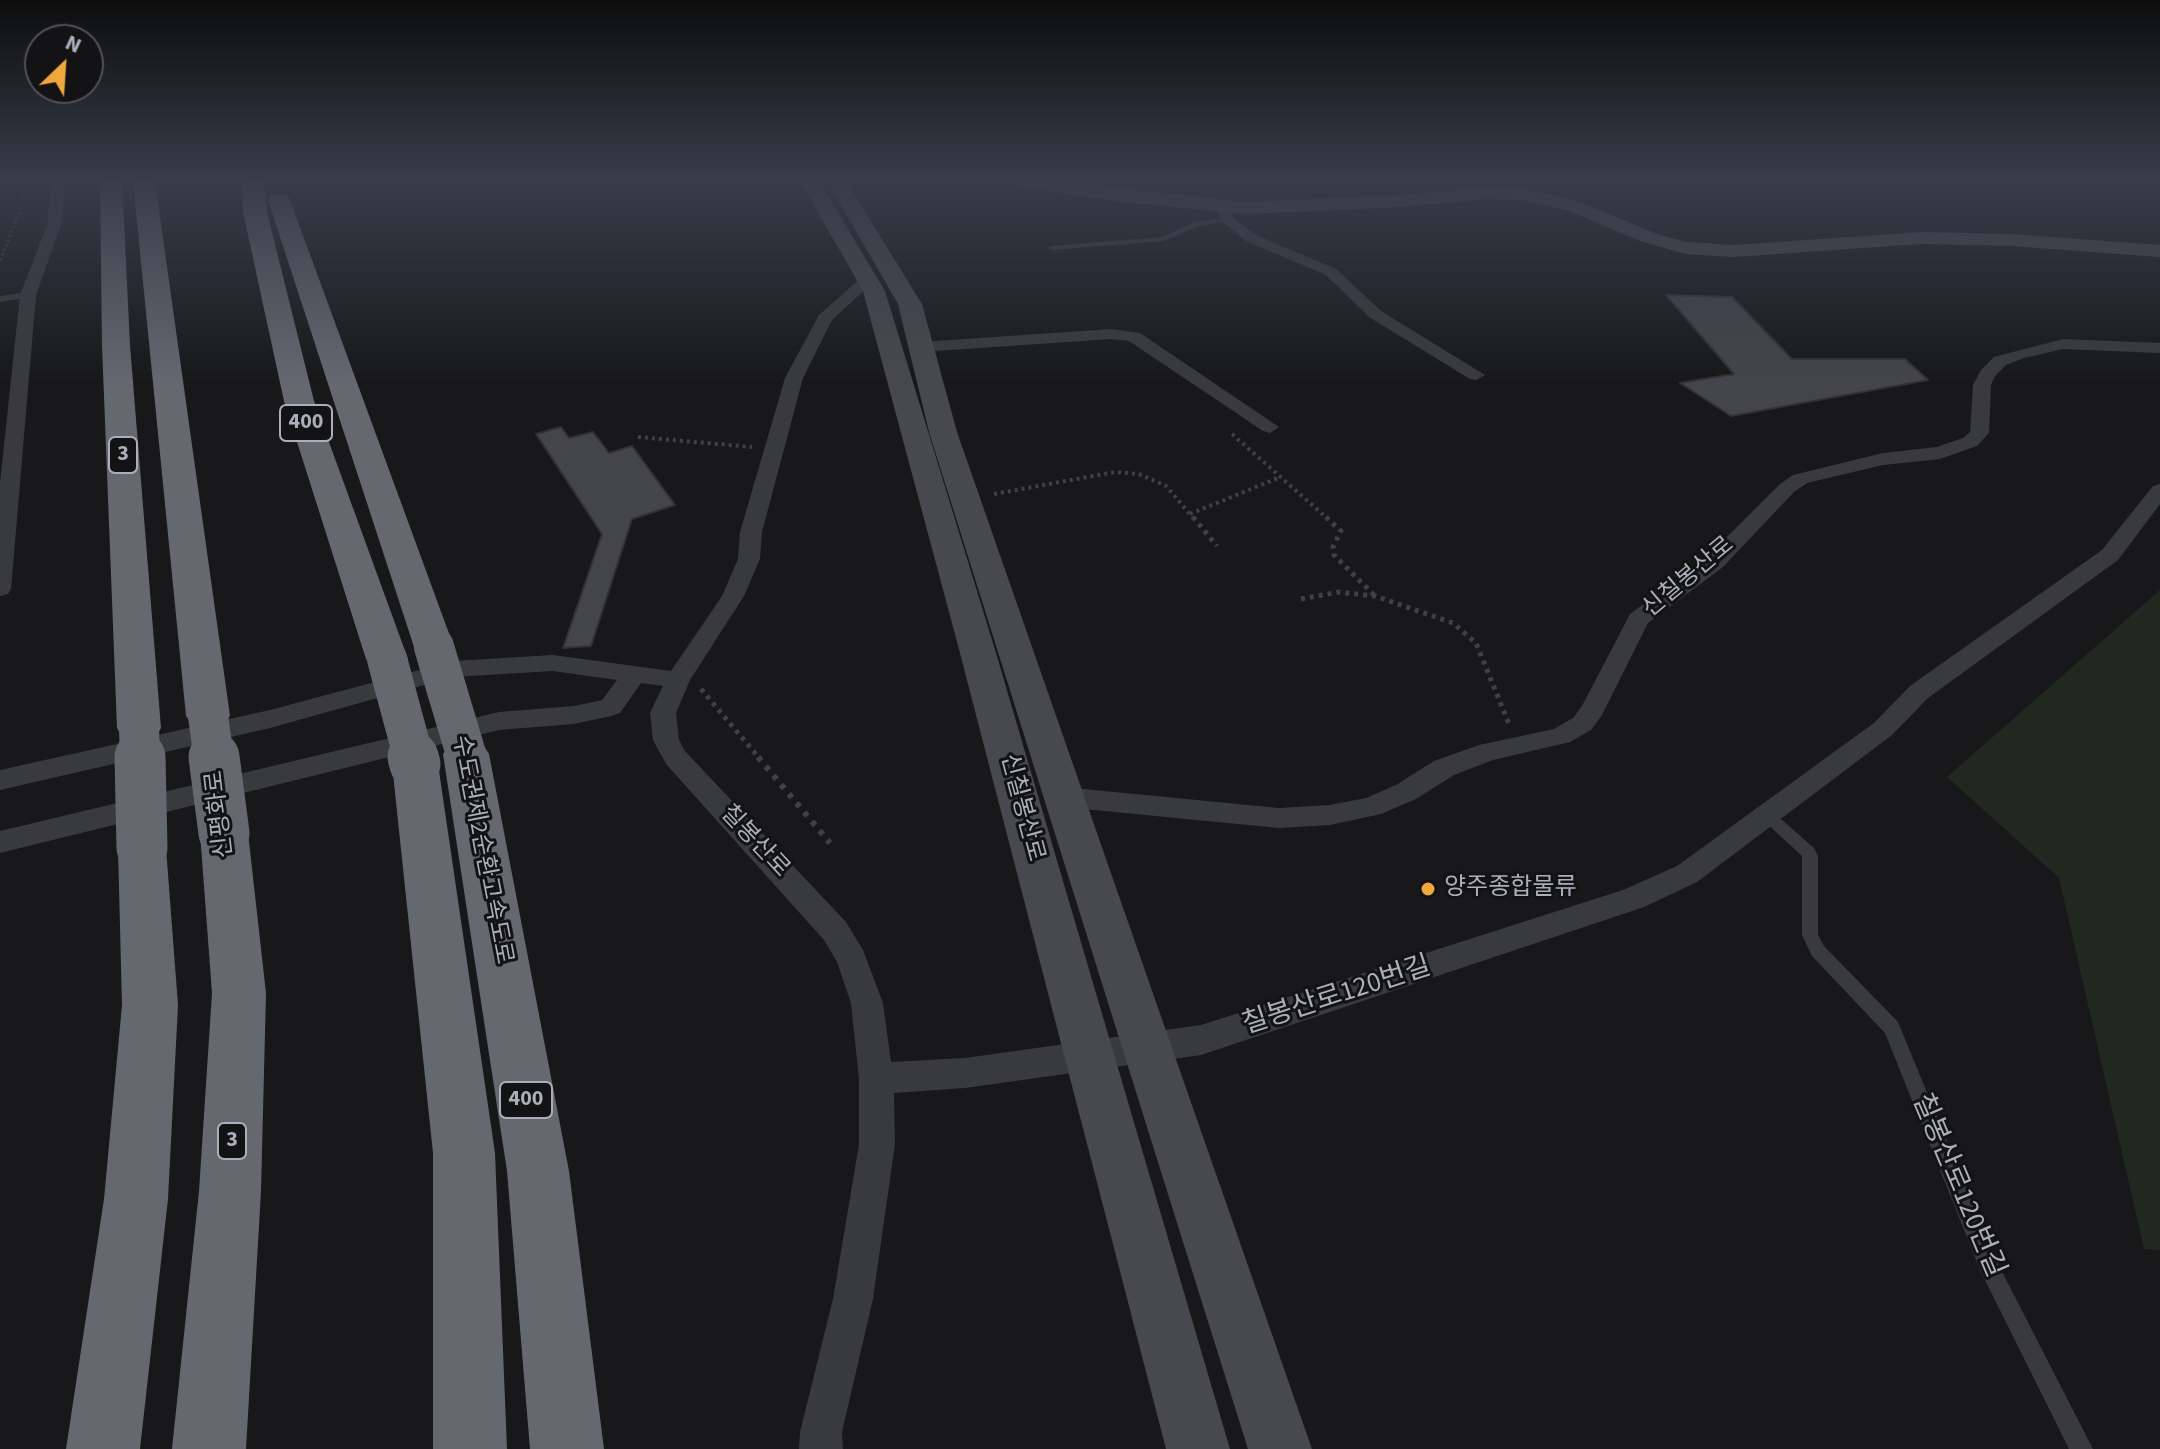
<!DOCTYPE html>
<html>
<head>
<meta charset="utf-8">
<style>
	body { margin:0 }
	#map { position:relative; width:2160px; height:1449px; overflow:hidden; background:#18181a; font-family:"Source Sans 3",sans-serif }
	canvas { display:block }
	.north { position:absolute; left:24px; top:24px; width:80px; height:80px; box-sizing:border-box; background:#131315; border:2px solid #4f5157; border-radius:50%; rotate:25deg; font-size:22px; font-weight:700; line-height:32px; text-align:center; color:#aaafb9 }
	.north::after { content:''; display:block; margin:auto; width:28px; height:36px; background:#eea83b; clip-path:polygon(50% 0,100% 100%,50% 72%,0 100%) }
</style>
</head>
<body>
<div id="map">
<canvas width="2160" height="1449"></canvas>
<div class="north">N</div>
</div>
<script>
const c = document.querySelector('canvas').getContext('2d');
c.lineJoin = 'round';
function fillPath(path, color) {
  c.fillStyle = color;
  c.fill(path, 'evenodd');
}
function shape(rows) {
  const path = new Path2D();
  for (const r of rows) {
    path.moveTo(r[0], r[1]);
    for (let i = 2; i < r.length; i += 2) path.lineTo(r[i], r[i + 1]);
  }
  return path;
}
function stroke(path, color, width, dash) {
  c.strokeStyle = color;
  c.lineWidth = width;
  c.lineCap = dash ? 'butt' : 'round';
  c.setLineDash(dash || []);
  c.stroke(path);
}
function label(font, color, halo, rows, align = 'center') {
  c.font = font + ' "Source Sans 3","Noto Sans KR",sans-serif';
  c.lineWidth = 6;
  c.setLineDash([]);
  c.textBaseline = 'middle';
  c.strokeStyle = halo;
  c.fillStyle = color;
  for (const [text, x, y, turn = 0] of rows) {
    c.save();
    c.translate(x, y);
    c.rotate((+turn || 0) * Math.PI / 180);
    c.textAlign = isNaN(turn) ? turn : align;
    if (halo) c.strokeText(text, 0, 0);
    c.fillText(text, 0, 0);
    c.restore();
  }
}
fillPath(shape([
	[2160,590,2160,1250,2144,1249,2059,878,1947,777]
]), '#202820');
const building = shape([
	[1666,295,1732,297,1792,359,1905,359,1928,380,1731,416,1680,383,1734,374,1666,295],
	[561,427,569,438,593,432,609,453,632,446,675,505,632,519,591,646,563,648,602,534,536,434,561,427]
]);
fillPath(building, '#44454a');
stroke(building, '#323236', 2);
stroke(shape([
	[0,260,20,211,26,181]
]), '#3f4145', 3, [2, 3]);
stroke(shape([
	[1232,434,1328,519],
	[638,437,752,447],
	[994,494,1115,472,1139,474,1166,486,1194,519],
	[1190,514,1278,478]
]), '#3f4145', 4, [3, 4]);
stroke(shape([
	[1193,517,1217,546],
	[1326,517,1341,531,1333,547,1334,555,1375,596],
	[1301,599,1339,592,1375,596,1453,623,1476,643,1509,724],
	[701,689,760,759]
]), '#3f4145', 5, [4, 5]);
stroke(shape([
	[758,757,830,843]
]), '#3f4145', 6, [5, 7]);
fillPath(shape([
	[1227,217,1231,219,1230,221,1199,226,1163,241,1052,250,1048,248,1052,246,1162,237,1194,222,1227,217],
	[28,292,32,295,31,297,0,302,0,296,28,292],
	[1767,809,1772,811,1814,848,1818,856,1818,935,1824,946,1898,1022,1995,1258,2093,1449,2069,1449,1981,1272,1885,1033,1812,956,1802,935,1802,856,1762,819,1759,815,1762,811,1767,809]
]), '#393a3e');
fillPath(shape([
	[52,181,66,181,61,225,36,295,11,589,8,594,0,596,0,483,20,295,47,225,52,181],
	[1222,203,1227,204,1235,219,1256,235,1336,269,1381,311,1485,375,1476,380,1470,379,1369,317,1326,275,1246,241,1222,221,1215,207,1222,203],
	[867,275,875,280,832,320,803,378,762,532,760,559,744,596,690,680,676,713,679,740,685,751,846,922,863,950,883,1003,891,1062,965,1058,1201,1025,1623,890,1677,866,1874,723,1910,686,2102,550,2153,486,2160,484,2160,504,2118,560,1928,698,1892,735,1697,882,1644,907,1201,1055,965,1088,894,1093,895,1144,873,1299,842,1432,843,1449,799,1449,800,1432,833,1299,859,1144,859,1079,851,1003,837,962,824,940,666,764,653,740,650,713,663,686,641,683,620,713,611,716,574,724,499,730,0,853,0,831,499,712,574,706,602,700,617,680,553,671,453,677,270,728,0,790,0,770,270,710,453,661,553,655,671,671,722,596,738,559,740,532,785,378,819,315,862,277,867,275],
	[1111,329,1140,333,1279,427,1270,433,1263,431,1129,341,1111,339,921,352,912,347,921,342,1111,329],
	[2063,339,2160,343,2160,353,2063,349,2024,358,2006,365,1995,376,1991,385,1989,433,1977,446,1940,459,1883,465,1807,483,1794,492,1723,567,1648,623,1602,715,1591,730,1570,742,1493,760,1454,775,1416,799,1381,814,1330,825,1279,828,1063,807,1053,804,1049,797,1053,790,1063,787,1279,808,1330,805,1366,798,1396,785,1434,761,1479,745,1554,729,1573,718,1582,706,1630,614,1707,557,1780,484,1793,475,1883,453,1937,447,1963,438,1970,432,1973,385,1981,370,1994,357,2063,339]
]), '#393a3e');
fillPath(shape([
	[800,181,819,181,885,291,996,653,1230,1449,1166,1449,960,653,863,291,800,181],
	[827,181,846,181,922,304,957,432,1312,1449,1248,1449,929,432,898,304,827,181],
	[1010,181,1060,181,1245,202,1401,195,1486,187,1521,188,1580,202,1657,234,1687,242,1734,245,1921,232,2012,234,2160,245,2160,257,2012,246,1921,244,1734,257,1686,254,1643,242,1567,210,1521,200,1486,199,1401,207,1245,214,1124,202,1019,187,1010,181]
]), '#47494e');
fillPath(shape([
	[100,181,122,181,130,345,161,728,155,739,139,743,123,739,117,728,102,345,100,181],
	[133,181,155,181,230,716,223,726,208,731,193,726,186,716,133,181],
	[242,181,264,181,267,212,314,401,408,659,402,668,387,672,372,668,366,659,284,401,243,212,242,181],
	[279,193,287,195,290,200,454,647,448,656,434,660,420,656,414,647,268,200,271,195,279,193],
	[466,738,482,743,489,754,569,1171,604,1449,530,1449,507,1171,443,754,450,743,466,738],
	[415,748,431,753,438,764,495,1153,507,1449,433,1449,433,1153,392,764,399,753,415,748],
	[224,815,241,820,248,833,266,993,261,1191,246,1449,172,1449,199,1191,212,993,200,833,207,820,224,815],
	[142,829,159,835,166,848,178,1005,168,1199,140,1449,66,1449,104,1199,122,1005,118,848,125,835,142,829]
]), '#65686f');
stroke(shape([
	[434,647,466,754],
	[387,659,414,759],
	[208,716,214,759],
	[139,728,140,759]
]), '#65686f', 40);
stroke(shape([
	[140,757,142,848],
	[214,757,224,833],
	[413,757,415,764]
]), '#65686f', 51);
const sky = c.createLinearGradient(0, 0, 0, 384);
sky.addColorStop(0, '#0d0d0e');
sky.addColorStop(0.47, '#373d49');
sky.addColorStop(1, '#373d4900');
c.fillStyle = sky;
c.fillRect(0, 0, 2160, 384);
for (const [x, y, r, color] of [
	[1428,889,8,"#eea83b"]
]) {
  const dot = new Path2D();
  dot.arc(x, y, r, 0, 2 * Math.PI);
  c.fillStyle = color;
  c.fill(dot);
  stroke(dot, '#131315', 3);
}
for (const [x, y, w] of [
	[306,423,52],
	[123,455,28],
	[526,1100,52],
	[232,1141,28]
]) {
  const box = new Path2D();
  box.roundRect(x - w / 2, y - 18, w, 36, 6);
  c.fillStyle = '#131315';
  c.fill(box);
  stroke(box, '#aaafb9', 2);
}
label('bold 22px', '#aaafb9', null, [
	["400",306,423],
	["3",123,455],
	["400",526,1100],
	["3",232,1141]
]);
label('24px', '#aaafb9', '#131315', [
	["신칠봉산로",1689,578,-40],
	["신칠봉산로",1021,808,75],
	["신평화로",221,814,-97],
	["칠봉산로",754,842,47],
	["수도권제2순환고속도로",481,850,79]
]);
label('24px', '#aaafb9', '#131315', [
	["양주종합물류",1444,889]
], 'left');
label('28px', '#aaafb9', '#131315', [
	["칠봉산로120번길",1337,997,-18],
	["칠봉산로120번길",1957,1186,67]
]);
</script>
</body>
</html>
